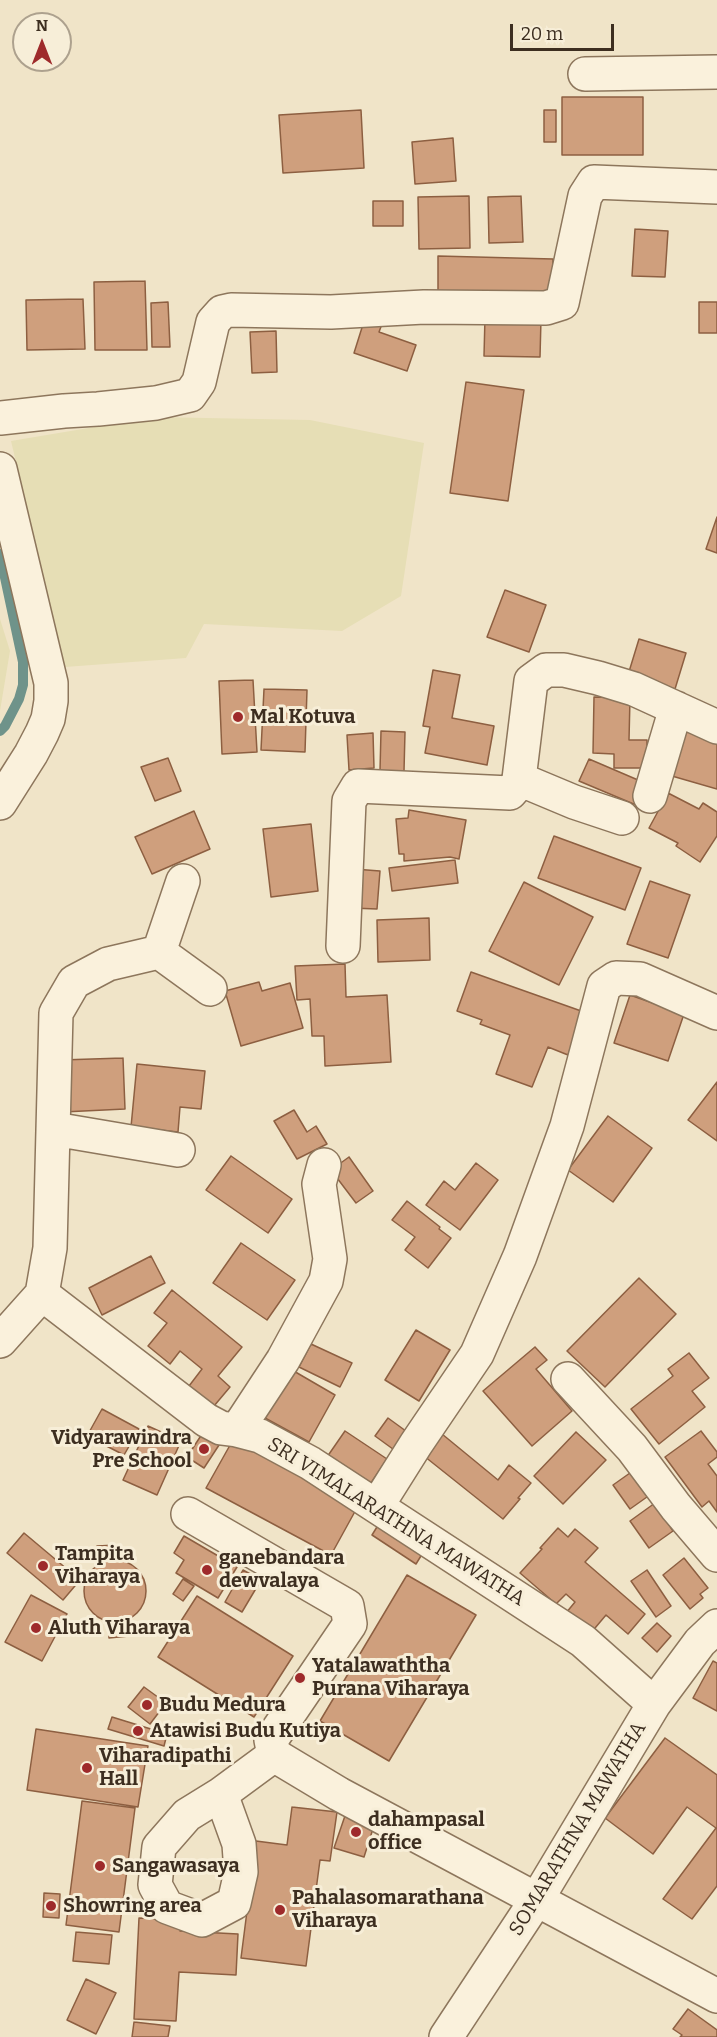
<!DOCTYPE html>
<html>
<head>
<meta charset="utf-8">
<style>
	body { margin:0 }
	#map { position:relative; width:717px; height:2037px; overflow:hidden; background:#f0e4c8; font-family:Bitter,serif }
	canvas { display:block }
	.north { position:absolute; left:12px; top:12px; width:60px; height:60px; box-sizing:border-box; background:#f7eed8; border:2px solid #ada18e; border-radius:50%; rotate:0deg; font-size:16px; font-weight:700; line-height:24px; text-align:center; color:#3d2e20 }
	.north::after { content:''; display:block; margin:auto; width:21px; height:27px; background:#9e2a2b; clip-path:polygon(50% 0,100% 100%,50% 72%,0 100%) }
	.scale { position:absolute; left:510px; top:24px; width:104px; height:27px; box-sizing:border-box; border:3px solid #3d2e20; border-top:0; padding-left:8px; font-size:18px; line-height:21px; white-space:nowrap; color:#3d2e20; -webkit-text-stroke:4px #f7eed8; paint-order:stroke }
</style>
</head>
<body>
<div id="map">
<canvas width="717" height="2037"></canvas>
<div class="north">N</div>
<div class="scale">20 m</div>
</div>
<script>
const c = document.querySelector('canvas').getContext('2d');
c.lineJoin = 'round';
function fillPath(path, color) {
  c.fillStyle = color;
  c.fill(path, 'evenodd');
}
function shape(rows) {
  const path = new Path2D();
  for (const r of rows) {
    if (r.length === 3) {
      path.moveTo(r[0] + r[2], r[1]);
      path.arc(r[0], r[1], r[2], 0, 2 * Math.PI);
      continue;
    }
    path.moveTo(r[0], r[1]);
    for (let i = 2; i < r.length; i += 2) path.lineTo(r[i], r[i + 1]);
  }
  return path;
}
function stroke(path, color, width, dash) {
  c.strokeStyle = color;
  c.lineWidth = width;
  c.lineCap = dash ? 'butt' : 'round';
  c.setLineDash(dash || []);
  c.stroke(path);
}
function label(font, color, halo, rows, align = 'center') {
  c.font = font + ' Bitter,serif';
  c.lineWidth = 6;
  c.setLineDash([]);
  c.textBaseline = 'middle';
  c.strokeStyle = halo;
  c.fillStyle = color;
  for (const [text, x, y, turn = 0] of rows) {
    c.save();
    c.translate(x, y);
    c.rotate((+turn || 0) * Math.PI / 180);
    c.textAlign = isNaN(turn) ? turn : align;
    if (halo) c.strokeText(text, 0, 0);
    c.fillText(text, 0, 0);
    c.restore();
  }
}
fillPath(shape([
	[154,417,310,420,424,443,401,596,342,631,204,624,186,658,65,667,11,441],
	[0,619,10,651,0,711]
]), '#e6deb5');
stroke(shape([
	[0,554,23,662,23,685,19,699,5,726,0,731]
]), '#6f938a', 10);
const building = shape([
	[562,97,643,97,643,155,562,155,562,97],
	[361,110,364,168,283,173,279,115,361,110],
	[544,110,556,110,556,142,544,142,544,110],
	[453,138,456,181,415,184,412,142,453,138],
	[469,196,470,248,419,249,418,197,469,196],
	[521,196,523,242,489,243,488,197,521,196],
	[373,201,403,201,403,226,373,226,373,201],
	[635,229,668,231,665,277,632,276,635,229],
	[438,256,553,259,552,294,438,292,438,256],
	[145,281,147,350,95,350,94,282,145,281],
	[83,299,85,349,27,350,26,300,83,299],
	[168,302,170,347,152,347,151,303,168,302],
	[699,302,717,302,717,333,699,333,699,302],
	[485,317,541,319,540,357,484,356,485,317],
	[365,318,382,324,379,332,416,345,407,371,354,353,365,318],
	[276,331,277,372,252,373,250,332,276,331],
	[466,382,524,390,508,501,450,493,466,382],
	[717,517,717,553,706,549,717,517],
	[505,590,546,605,529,652,487,637,505,590],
	[639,639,686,653,675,689,628,675,639,639],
	[433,670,460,675,452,718,494,726,487,765,425,753,430,727,423,726,433,670],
	[253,680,257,752,222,754,219,681,253,680],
	[264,689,307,690,305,752,261,750,264,689],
	[594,697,630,698,629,740,647,740,647,768,614,768,614,754,593,753,594,697],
	[679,729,717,740,717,789,665,774,679,729],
	[381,731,405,732,404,771,380,771,381,731],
	[373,733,374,768,349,770,347,735,373,733],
	[168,758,181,791,155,801,141,767,168,758],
	[589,759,645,783,636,805,579,781,589,759],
	[668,793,699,809,703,803,717,812,717,836,700,862,676,846,678,843,649,828,668,793],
	[409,810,466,820,459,859,450,857,404,861,404,854,399,854,396,819,408,818,409,810],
	[194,811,210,849,152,874,135,837,194,811],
	[311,824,318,891,271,897,263,829,311,824],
	[554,836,641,868,625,910,538,878,554,836],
	[455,860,458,883,392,891,389,868,455,860],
	[354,869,380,871,377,909,351,908,354,869],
	[650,881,690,895,668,958,627,944,650,881],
	[524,882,593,917,559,985,489,951,524,882],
	[429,918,430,960,378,962,377,920,429,918],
	[345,964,346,997,387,995,391,1062,325,1066,324,1036,312,1036,310,999,297,1000,295,966,345,964],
	[471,972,584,1012,568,1055,548,1047,532,1087,496,1074,510,1035,480,1024,482,1020,457,1011,471,972],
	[259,982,262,991,290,983,303,1028,241,1046,225,991,259,982],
	[630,995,684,1014,668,1061,614,1043,630,995],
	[123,1058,125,1109,63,1112,61,1060,123,1058],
	[137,1064,205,1071,201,1109,180,1107,178,1132,131,1127,137,1064],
	[717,1082,717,1141,688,1120,717,1082],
	[294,1110,307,1132,316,1126,327,1144,297,1159,274,1121,294,1110],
	[608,1116,652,1148,613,1202,568,1170,608,1116],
	[231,1156,292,1199,268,1233,206,1190,231,1156],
	[349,1157,373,1191,356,1203,331,1170,349,1157],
	[476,1163,498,1180,460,1230,426,1205,444,1181,455,1190,476,1163],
	[407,1201,440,1227,439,1229,451,1238,428,1268,405,1250,415,1237,392,1220,407,1201],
	[241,1243,295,1280,267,1320,213,1283,241,1243],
	[151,1256,165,1283,102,1315,89,1288,151,1256],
	[639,1278,676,1314,605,1387,567,1351,639,1278],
	[172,1290,242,1347,218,1376,230,1387,214,1406,189,1386,202,1369,180,1351,170,1364,148,1346,167,1323,154,1313,172,1290],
	[416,1330,450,1350,419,1401,385,1380,416,1330],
	[311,1344,352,1363,340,1387,299,1367,311,1344],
	[535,1347,547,1360,536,1369,572,1411,532,1446,483,1391,535,1347],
	[689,1353,709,1378,692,1391,705,1407,659,1444,631,1409,673,1376,668,1369,689,1353],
	[292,1370,335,1395,309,1442,265,1418,292,1370],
	[102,1409,139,1429,124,1455,87,1436,102,1409],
	[388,1418,410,1434,397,1452,375,1436,388,1418],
	[148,1426,181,1441,157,1495,123,1480,148,1426],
	[204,1431,221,1442,204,1468,187,1457,204,1431],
	[345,1431,387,1459,369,1486,327,1457,345,1431],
	[701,1431,717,1452,717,1457,708,1464,717,1476,717,1512,709,1501,702,1507,665,1457,701,1431],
	[576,1432,606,1460,563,1504,534,1476,576,1432],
	[442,1434,498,1480,509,1465,531,1483,518,1498,520,1499,503,1519,424,1456,442,1434],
	[234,1438,358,1506,331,1555,206,1488,234,1438],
	[637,1468,654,1492,630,1509,613,1485,637,1468],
	[655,1503,673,1531,649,1548,630,1521,655,1503],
	[380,1522,424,1551,416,1564,372,1535,380,1522],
	[558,1528,568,1537,575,1529,598,1548,585,1562,645,1614,628,1634,606,1615,590,1634,566,1613,575,1602,566,1594,556,1604,520,1573,542,1549,540,1548,558,1528],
	[24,1533,80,1580,63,1600,7,1553,24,1533],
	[184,1536,237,1567,218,1598,176,1573,184,1560,174,1553,184,1536],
	[117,1545,118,1557,98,1558,97,1546,117,1545],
	[684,1558,708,1588,700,1594,703,1598,690,1609,663,1575,684,1558],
	[115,1591,31],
	[243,1570,261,1580,242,1612,225,1602,243,1570],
	[647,1570,671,1606,656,1617,631,1581,647,1570],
	[407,1575,476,1615,389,1761,320,1721,407,1575],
	[183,1579,194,1586,183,1601,173,1594,183,1579],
	[31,1595,67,1614,42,1661,5,1642,31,1595],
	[197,1596,293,1656,254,1717,158,1657,197,1596],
	[128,1623,129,1636,109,1638,108,1625,128,1623],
	[657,1623,671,1636,657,1652,642,1638,657,1623],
	[713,1661,717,1663,717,1711,693,1698,713,1661],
	[144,1687,166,1703,150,1724,128,1707,144,1687],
	[112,1717,167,1734,164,1746,108,1729,112,1717],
	[36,1729,148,1746,138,1807,27,1790,36,1729],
	[665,1738,717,1775,717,1886,692,1919,663,1899,716,1828,687,1807,653,1854,605,1818,665,1738],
	[82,1801,135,1808,119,1932,66,1925,82,1801],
	[292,1807,337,1812,330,1861,320,1860,306,1966,241,1958,256,1841,287,1845,292,1807],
	[348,1807,377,1816,364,1857,334,1848,348,1807],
	[44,1893,60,1894,59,1918,43,1917,44,1893],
	[139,1918,181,1920,180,1931,238,1934,236,1975,179,1972,176,2021,134,2019,139,1918],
	[76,1932,112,1935,109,1964,73,1961,76,1932],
	[86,1979,116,1993,96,2034,67,2020,86,1979],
	[688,2009,717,2030,717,2037,680,2037,682,2035,673,2029,688,2009],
	[134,2022,170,2026,168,2037,132,2037,134,2022]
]);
fillPath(building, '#cf9f7d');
stroke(building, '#8d5f41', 1.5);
const minor = shape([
	[585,74,717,72],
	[0,418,64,411,98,409,156,403,190,395,199,382,213,322,222,312,231,310,331,312,424,307,546,308,562,303,585,196,594,182,717,187],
	[0,469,51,683,51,701,48,719,42,733,31,754,0,803],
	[519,779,574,802,622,818],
	[650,796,676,708],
	[343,946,349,801,358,786,510,793,517,785,519,779,531,681,546,670,564,670,598,678,634,689,717,727],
	[159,952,183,881],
	[159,952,210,989],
	[54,1129,178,1150],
	[42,1294,50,1248,56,1013,74,982,108,964,159,952],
	[0,1341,42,1294,206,1420,221,1428,237,1430,260,1436,310,1463,583,1641,654,1704],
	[568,1379,632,1448,676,1507,717,1555],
	[237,1430,283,1360,326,1281,330,1259,319,1184,324,1165],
	[377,1506,416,1444,477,1354,520,1256,567,1126,604,986,616,978,640,979,717,1013],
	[188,1514,347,1606,350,1624,271,1740,274,1755,339,1794,717,1996],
	[221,1794,239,1844,241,1872,234,1903,202,1920,167,1907,155,1885,159,1847,187,1815,221,1794,274,1755],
	[446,2037,537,1899,654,1704,700,1642,717,1626]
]);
stroke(minor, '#8d765c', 36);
stroke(minor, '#faf1dc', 33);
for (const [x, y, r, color] of [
	[238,717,6,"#9e2a2b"],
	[204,1449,6,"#9e2a2b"],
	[43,1566,6,"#9e2a2b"],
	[207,1570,6,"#9e2a2b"],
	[36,1628,6,"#9e2a2b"],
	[300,1678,6,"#9e2a2b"],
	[147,1705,6,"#9e2a2b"],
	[138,1731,6,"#9e2a2b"],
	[87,1768,6,"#9e2a2b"],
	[356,1832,6,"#9e2a2b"],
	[100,1866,6,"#9e2a2b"],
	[51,1906,6,"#9e2a2b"],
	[280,1910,6,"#9e2a2b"]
]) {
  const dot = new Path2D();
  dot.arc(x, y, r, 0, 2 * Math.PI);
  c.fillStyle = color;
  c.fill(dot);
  stroke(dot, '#f7eed8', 2);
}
label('bold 20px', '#3d2e20', '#f7eed8', [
	["Mal Kotuva",250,717],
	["Vidyarawindra",192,1438,"right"],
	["Pre School",192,1461,"right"],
	["Tampita",55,1554],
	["Viharaya",55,1577],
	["ganebandara",219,1558],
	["dewvalaya",219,1581],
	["Aluth Viharaya",48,1628],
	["Yatalawaththa",312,1666],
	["Purana Viharaya",312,1689],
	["Budu Medura",159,1705],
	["Atawisi Budu Kutiya",150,1731],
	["Viharadipathi",99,1756],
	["Hall",99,1779],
	["dahampasal",368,1820],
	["office",368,1843],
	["Sangawasaya",112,1866],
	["Pahalasomarathana",292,1898],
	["Viharaya",292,1921],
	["Showring area",63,1906]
], 'left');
label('20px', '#3d2e20', '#f7eed8', [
	["SRI VIMALARATHNA MAWATHA",396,1522,32],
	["SOMARATHNA MAWATHA",578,1829,-59]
]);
</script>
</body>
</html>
